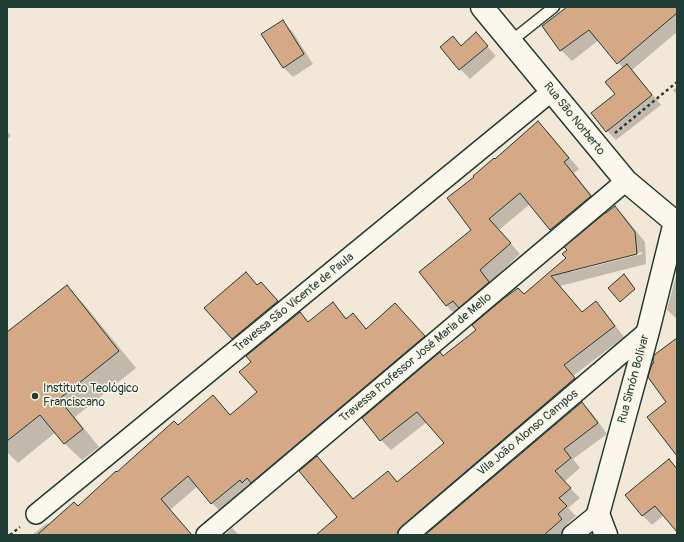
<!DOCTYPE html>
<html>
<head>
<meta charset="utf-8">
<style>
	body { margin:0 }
	#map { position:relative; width:684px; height:542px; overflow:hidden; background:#f3e7d8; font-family:Pangolin,sans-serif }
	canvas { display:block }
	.frame { position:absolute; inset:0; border:8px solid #1f3d34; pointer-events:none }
</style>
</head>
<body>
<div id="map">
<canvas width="684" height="542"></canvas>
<div class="frame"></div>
</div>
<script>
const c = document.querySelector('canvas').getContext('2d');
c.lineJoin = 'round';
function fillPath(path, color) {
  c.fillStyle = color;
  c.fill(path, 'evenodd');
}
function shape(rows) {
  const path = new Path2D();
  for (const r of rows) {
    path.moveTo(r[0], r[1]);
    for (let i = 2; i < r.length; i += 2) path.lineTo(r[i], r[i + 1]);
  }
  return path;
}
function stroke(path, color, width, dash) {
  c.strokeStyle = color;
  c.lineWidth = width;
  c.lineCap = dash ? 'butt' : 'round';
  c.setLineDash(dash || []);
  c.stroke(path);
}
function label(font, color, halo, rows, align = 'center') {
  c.font = font + ' Pangolin,sans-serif';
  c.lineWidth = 3;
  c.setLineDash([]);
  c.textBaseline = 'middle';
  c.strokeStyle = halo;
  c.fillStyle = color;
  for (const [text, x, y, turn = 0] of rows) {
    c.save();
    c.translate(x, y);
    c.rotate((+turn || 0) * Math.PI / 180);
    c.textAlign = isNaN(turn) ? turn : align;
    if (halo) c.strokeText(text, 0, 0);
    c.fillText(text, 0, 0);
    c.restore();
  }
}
fillPath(shape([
	[569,7,677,7,677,32,632,70,661,105,616,140,607,131,623,68,599,40,572,61,561,50,543,26],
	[282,22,292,31,313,64,293,77,283,67],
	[476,34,496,56,470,79,460,69,441,47,452,37,462,46],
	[677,87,677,95,673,90],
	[538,123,549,133,579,169,574,173,601,207,562,240,551,230,530,204,499,230,520,254,490,282,499,293,457,316,447,306,420,272,472,230,495,160],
	[7,131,11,136,7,139],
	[615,207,625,217,645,242,646,264,560,286,582,313,596,302,605,312,624,337,573,376,584,389,412,535,326,535,338,517,317,457,327,467,354,500,388,472,398,482,445,443,427,422,391,450,381,440,443,357,524,295,567,259],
	[642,252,642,254,571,272,574,269],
	[677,272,677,319,667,310],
	[246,273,258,286,261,283,275,297,291,316,246,352,232,339,206,308],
	[66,286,83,303,136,368,75,417,99,447,82,460,65,444,56,432,18,463,7,452,7,334],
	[333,304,347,319,353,315,367,330,395,304,434,346,222,513,212,503,198,486,170,510,192,535,32,535,47,523,49,525,78,507,117,473,178,426,213,396,231,416,258,392,309,323],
	[582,403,592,413,607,434,573,459,580,468,564,482,580,498,568,508,576,516,567,524,571,529,565,535,427,535],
	[669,460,677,468,677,521,664,515,652,525,643,516,626,495],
	[232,528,239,535,225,535]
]), '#0003');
const building = shape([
	[567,7,677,7,677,13,617,64,589,30,560,51,542,26,567,7],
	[283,20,304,54,283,68,261,34,283,20],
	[476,32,488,46,459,70,440,47,453,36,461,46,476,32],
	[627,64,652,95,606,132,591,113,615,94,605,82,627,64],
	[538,121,569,158,564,162,591,196,550,230,520,193,489,219,511,243,480,270,489,282,459,308,453,301,446,306,419,272,471,230,447,198,474,177,473,176,494,158,495,159,538,121],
	[615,206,635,232,637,254,551,276,582,312,596,301,615,326,564,365,575,378,401,527,398,531,397,535,316,535,337,517,299,471,317,456,353,499,388,471,397,482,444,443,417,412,380,441,362,418,440,352,443,356,476,330,472,325,503,299,518,288,524,294,566,258,562,254,567,250,564,247,605,213,606,213,615,206],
	[246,272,257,285,261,282,278,301,232,339,204,308,246,272],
	[624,274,635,289,620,302,608,288,624,274],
	[67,285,119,351,59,399,83,429,64,444,40,415,7,441,7,332,67,285],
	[333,302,346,319,353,313,366,329,395,303,425,336,251,483,247,478,242,483,240,480,211,504,188,476,161,499,192,535,37,535,74,502,78,506,116,471,117,472,174,421,178,425,213,395,230,415,257,392,239,372,251,362,246,356,300,312,308,322,333,302],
	[677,338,677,456,647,417,666,402,648,377,652,364,654,363,653,361,654,355,677,338],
	[582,402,598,423,564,449,571,458,555,471,571,488,559,498,567,506,558,514,562,519,544,535,425,535,582,402],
	[669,459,677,469,677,532,655,506,642,516,625,495,669,459]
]);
fillPath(building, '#d5a986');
stroke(building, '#1f3d34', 1);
const lane = shape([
	[510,42,554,7]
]);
const street = shape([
	[36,514,552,91],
	[206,535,626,181],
	[408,535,648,331],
	[572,535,598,514]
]);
const secondary = shape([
	[482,7,626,181,675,222],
	[606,535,598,514,648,331,675,222]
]);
stroke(lane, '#1f3d34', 13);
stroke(street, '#1f3d34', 22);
stroke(secondary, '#1f3d34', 25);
stroke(shape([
	[615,133,677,82],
	[10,535,20,527]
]), '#1f3d34', 2.5, [3, 3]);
stroke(lane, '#fbf7ec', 10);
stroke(street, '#fbf7ec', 19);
stroke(secondary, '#fbf7ec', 22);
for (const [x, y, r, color] of [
	[35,396,4,"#1f3d34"]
]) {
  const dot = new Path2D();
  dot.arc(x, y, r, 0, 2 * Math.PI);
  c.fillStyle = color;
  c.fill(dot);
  stroke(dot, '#fbf7ec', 1.5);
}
label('12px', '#1f3d34', '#fbf7ec', [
	["Rua São Norberto",574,119,51],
	["Travessa São Vicente de Paula",294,303,-39],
	["Travessa Professor José Maria de Mello",416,358,-40],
	["Rua Simón Bolívar",634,379,-75],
	["Vila João Alonso Campos",528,433,-40]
]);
label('12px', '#1f3d34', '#fbf7ec', [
	["Instituto Teológico",43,389],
	["Franciscano",43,403]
], 'left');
</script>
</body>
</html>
